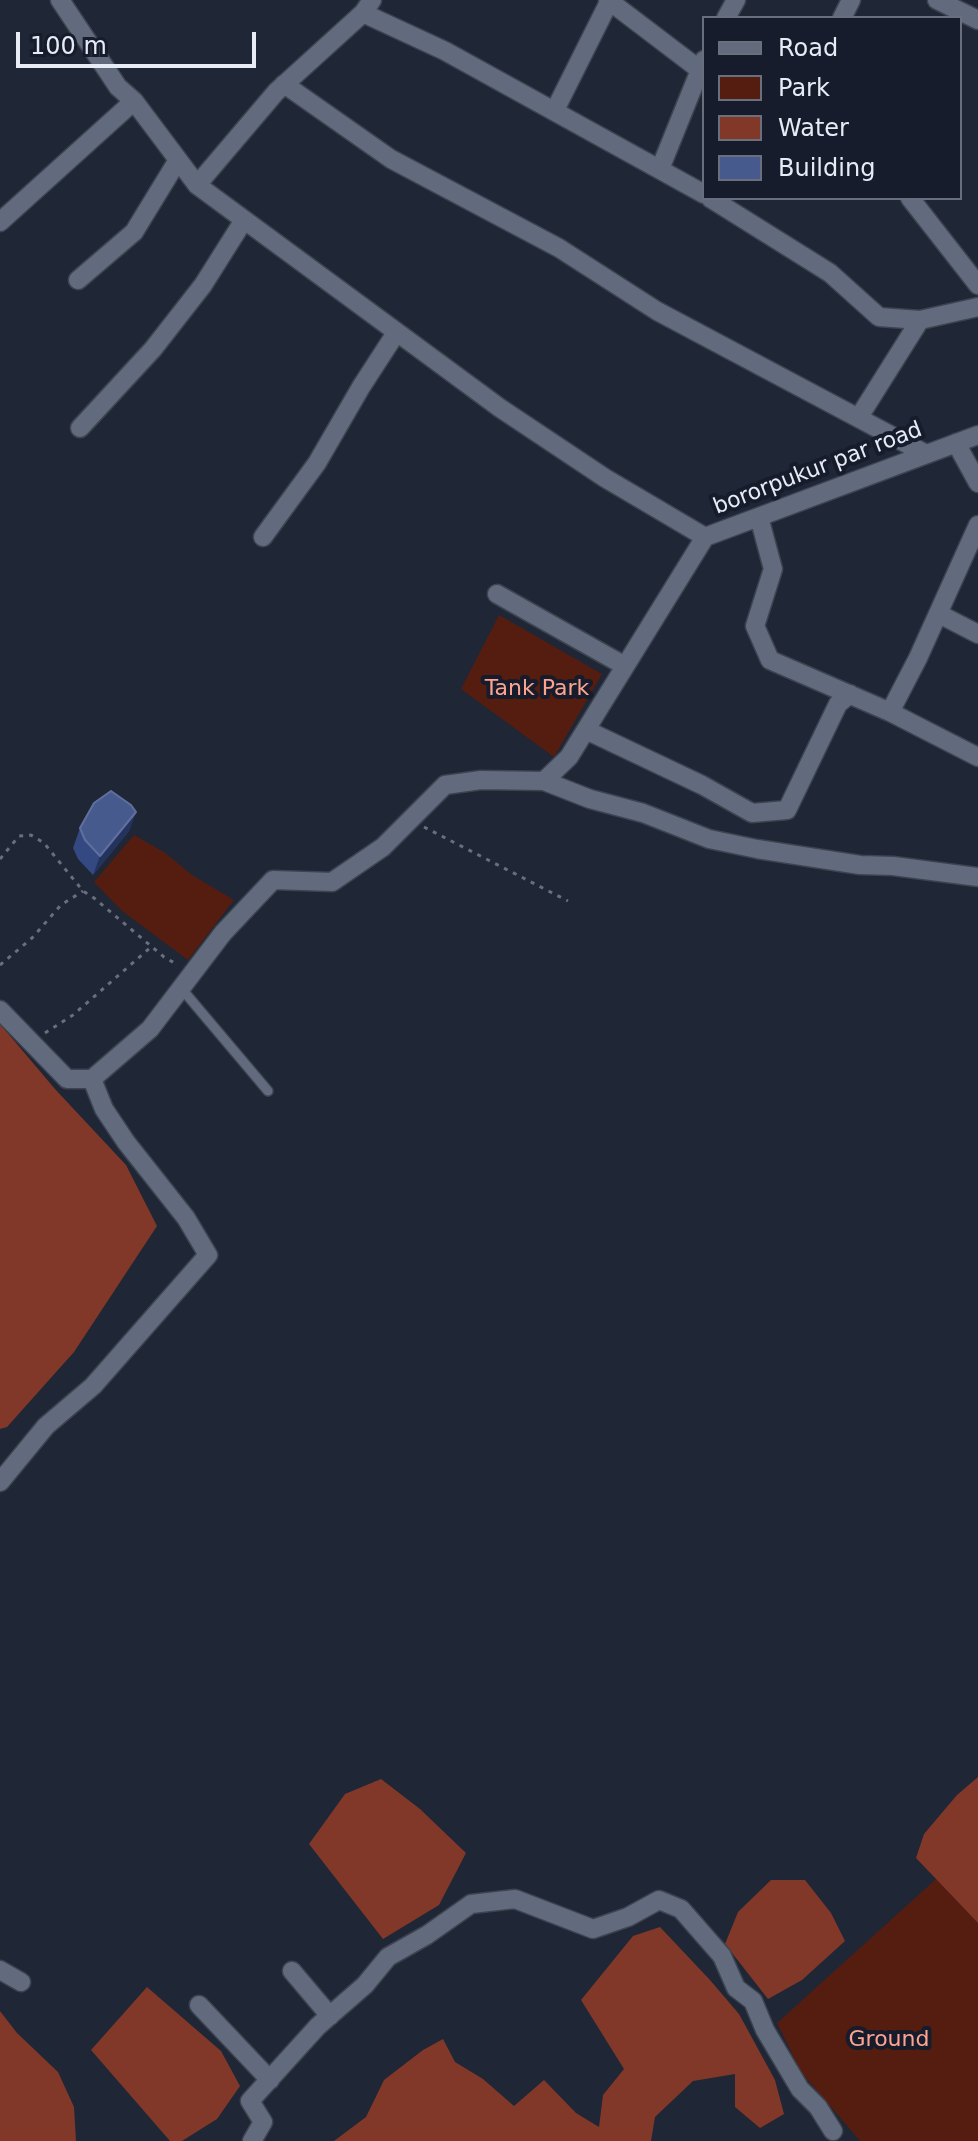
<!DOCTYPE html>
<html>
<head>
<meta charset="utf-8">
<style>
	body { margin:0 }
	#map { position:relative; width:978px; height:2141px; overflow:hidden; background:#1f2635; font-family:"DejaVu Sans",sans-serif }
	canvas { display:block }
	.legend { position:absolute; left:702px; top:16px; width:260px; height:184px; box-sizing:border-box; background:#161c2b; border:2px solid #696f7c; margin:0; padding:10px 14px; list-style:none; font-size:24px; color:#e6ebf6 }
	.legend li { display:flex; align-items:center; gap:16px; height:40px }
	.legend b { width:40px; border:2px solid #696f7c }
	.scale { position:absolute; left:16px; top:32px; width:240px; height:36px; box-sizing:border-box; border:4px solid #e6ebf6; border-top:0; padding-left:10px; font-size:24px; line-height:28px; white-space:nowrap; color:#e6ebf6; -webkit-text-stroke:6px #161c2b; paint-order:stroke }
</style>
</head>
<body>
<div id="map">
<canvas width="978" height="2141"></canvas>
<ul class="legend">
<li><b style="height:10px;background:#626b7d"></b>Road</li>
<li><b style="height:22px;background:#551d10"></b>Park</li>
<li><b style="height:22px;background:#823828"></b>Water</li>
<li><b style="height:22px;background:#475a8e"></b>Building</li>
</ul>
<div class="scale">100 m</div>
</div>
<script>
const c = document.querySelector('canvas').getContext('2d');
c.lineJoin = 'round';
function fillPath(path, color) {
  c.fillStyle = color;
  c.fill(path, 'evenodd');
}
function shape(rows) {
  const path = new Path2D();
  for (const r of rows) {
    path.moveTo(r[0], r[1]);
    for (let i = 2; i < r.length; i += 2) path.lineTo(r[i], r[i + 1]);
  }
  return path;
}
function stroke(path, color, width, dash) {
  c.strokeStyle = color;
  c.lineWidth = width;
  c.lineCap = dash ? 'butt' : 'round';
  c.setLineDash(dash || []);
  c.stroke(path);
}
function label(font, color, halo, rows, align = 'center') {
  c.font = font + ' "DejaVu Sans",sans-serif';
  c.lineWidth = 8;
  c.setLineDash([]);
  c.textBaseline = 'middle';
  c.strokeStyle = halo;
  c.fillStyle = color;
  for (const [text, x, y, turn = 0] of rows) {
    c.save();
    c.translate(x, y);
    c.rotate((+turn || 0) * Math.PI / 180);
    c.textAlign = isNaN(turn) ? turn : align;
    if (halo) c.strokeText(text, 0, 0);
    c.fillText(text, 0, 0);
    c.restore();
  }
}
fillPath(shape([
	[499,615,602,674,554,757,461,689],
	[134,835,164,852,192,875,234,900,188,960,122,911,94,882],
	[936,1879,978,1923,978,2141,860,2141,801,2072,777,2023]
]), '#551d10');
fillPath(shape([
	[0,1024,55,1089,126,1165,157,1226,74,1352,7,1427,0,1429],
	[978,1777,978,1923,916,1858,924,1834,957,1795],
	[381,1779,420,1809,466,1853,439,1905,383,1939,309,1844,345,1794],
	[771,1880,805,1880,831,1913,845,1941,802,1980,768,1999,725,1944,738,1912],
	[660,1927,710,1980,739,2014,775,2080,784,2114,760,2128,735,2107,735,2074,693,2081,655,2117,651,2141,334,2141,366,2117,384,2080,423,2050,443,2039,455,2062,483,2079,514,2106,544,2080,576,2113,599,2127,603,2095,624,2069,581,2000,633,1936],
	[147,1987,221,2051,240,2086,217,2119,182,2141,170,2141,91,2050],
	[0,2011,17,2033,58,2072,74,2107,76,2141,0,2141]
]), '#823828');
const lane = shape([
	[181,988,268,1091]
]);
const street = shape([
	[60,0,118,87,134,101,197,185,500,408,605,478,705,537],
	[608,0,704,73],
	[937,0,978,20],
	[363,13,445,51,704,194],
	[726,18,736,0],
	[842,18,851,0],
	[284,84,391,159,559,248,657,311,926,454],
	[555,110,610,0],
	[660,169,704,60],
	[197,185,276,92,363,13,372,0],
	[710,198,830,273,879,317,920,320,978,307],
	[910,198,978,285],
	[0,222,134,101],
	[78,280,134,232,178,160],
	[859,417,920,320],
	[80,428,153,349,203,285,244,220],
	[956,443,978,483],
	[759,517,773,569,755,626,770,660,890,712,978,757],
	[263,537,317,463,361,387,396,333],
	[497,594,625,666],
	[939,614,978,634],
	[890,712,918,658,978,525],
	[586,730,702,785,752,813,787,810,838,704,850,694],
	[544,781,590,799,643,813,709,839,757,849,860,865,893,866,978,877],
	[0,1010,67,1079,92,1079,150,1029,223,933,273,880,332,882,383,847,445,785,481,780,544,781,569,757,705,537,978,435],
	[0,1482,46,1426,93,1386,208,1255,186,1218,126,1142,104,1109,92,1079],
	[0,1970,21,1982],
	[292,1971,330,2016],
	[199,2005,270,2080],
	[252,2141,263,2122,250,2101,318,2026,365,1985,388,1957,427,1935,471,1904,515,1899,593,1929,628,1917,659,1900,681,1909,722,1956,736,1988,753,2001,765,2030,800,2089,818,2107,833,2131]
]);
stroke(lane, '#3e4350', 12);
stroke(street, '#3e4350', 21);
stroke(shape([
	[424,827,568,901],
	[0,859,19,836,31,835,44,843,83,891,94,898,164,957,178,965],
	[0,965,32,938,61,905,83,891],
	[45,1033,73,1015,151,947]
]), '#696f7c', 3, [4, 6]);
stroke(lane, '#626b7d', 9);
stroke(street, '#626b7d', 18);
fillPath(shape([
	[136,812,129,831,93,875,78,859,73,848,80,828]
]), '#344882');
fillPath(shape([
	[136,812,129,831,93,875,100,856]
]), '#24335e');
const building = shape([
	[111,791,131,805,136,812,100,856,85,840,80,828,94,803,111,791]
]);
fillPath(building, '#475a8e');
stroke(building, '#60709e', 2);
label('22px', '#e6ebf6', '#161c2b', [
	["bororpukur par road",818,469,-21]
]);
label('22px', '#fca48f', '#161c2b', [
	["Tank Park",537,689],
	["Ground",889,2040]
]);
</script>
</body>
</html>
